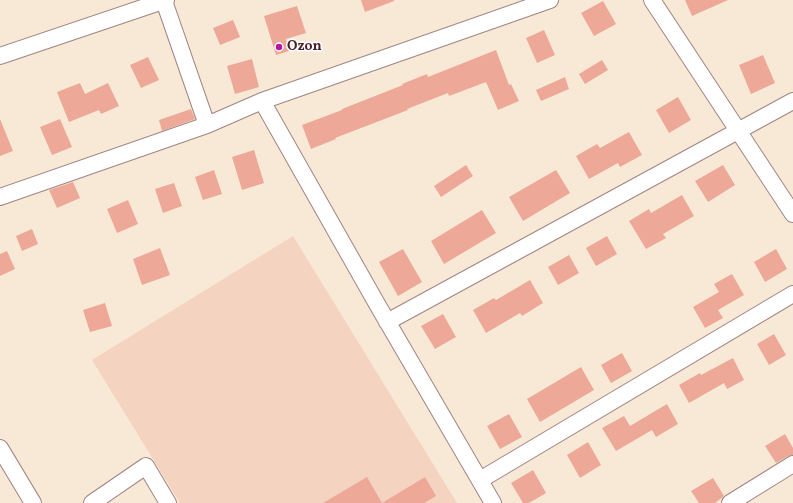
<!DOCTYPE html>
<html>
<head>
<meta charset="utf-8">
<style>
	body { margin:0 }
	canvas { display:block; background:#f8e9d7 }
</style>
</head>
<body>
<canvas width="793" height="503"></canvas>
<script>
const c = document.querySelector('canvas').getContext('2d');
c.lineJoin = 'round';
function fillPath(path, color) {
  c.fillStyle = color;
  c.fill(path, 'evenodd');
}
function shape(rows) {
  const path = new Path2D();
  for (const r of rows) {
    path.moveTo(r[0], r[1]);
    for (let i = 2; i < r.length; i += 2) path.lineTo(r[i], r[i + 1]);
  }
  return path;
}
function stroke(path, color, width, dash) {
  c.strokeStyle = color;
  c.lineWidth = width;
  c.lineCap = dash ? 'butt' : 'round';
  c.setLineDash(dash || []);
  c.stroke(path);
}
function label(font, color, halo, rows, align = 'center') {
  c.font = font + ' Vollkorn,serif';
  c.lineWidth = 3;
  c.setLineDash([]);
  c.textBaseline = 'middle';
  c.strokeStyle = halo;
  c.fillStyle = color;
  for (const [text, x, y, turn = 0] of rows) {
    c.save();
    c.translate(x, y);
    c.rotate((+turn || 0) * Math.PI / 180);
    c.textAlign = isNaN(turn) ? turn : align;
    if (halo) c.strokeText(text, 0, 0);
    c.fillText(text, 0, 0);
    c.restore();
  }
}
fillPath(shape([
	[293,236,457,503,180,503,92,360]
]), '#f4d3c0');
fillPath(shape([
	[361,0,394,0,394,1,365,12],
	[685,0,728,0,692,16],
	[603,1,616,24,594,36,581,13],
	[297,6,306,33,286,39,289,51,276,55,264,16],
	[233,20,240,37,220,45,213,28],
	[544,30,555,55,537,63,526,38],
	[496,50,509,85,511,84,519,101,498,110,486,82,449,96,448,93,407,109,408,110,335,138,336,139,311,149,302,125,342,110,342,109,403,85,402,84,427,74,428,77],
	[763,55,775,83,751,94,739,65],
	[148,57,159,80,141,88,130,65],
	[252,59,259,87,235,94,227,66],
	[602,60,608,70,585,84,579,74],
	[565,77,569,89,541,101,536,90],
	[80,83,85,94,108,83,119,106,101,114,99,110,69,122,57,92],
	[678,97,691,120,669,133,656,110],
	[191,109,195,119,162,131,159,120],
	[0,119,13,151,0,156],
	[60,119,72,147,52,155,40,127],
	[629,132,642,155,620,167,618,163,589,179,576,156,597,144,600,148],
	[254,150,264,183,242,190,232,157],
	[466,165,473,176,441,197,434,186],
	[723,165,735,185,708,202,695,181],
	[214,170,222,194,203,200,195,177],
	[556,170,570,193,523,221,509,197],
	[73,182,80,198,57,208,49,190],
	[174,183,182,206,163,213,155,189],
	[682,195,694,216,663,234,666,238,646,249,629,221,649,209,651,213],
	[128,200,138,224,117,233,107,209],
	[482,210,496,233,444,264,431,241],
	[32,229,38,244,22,251,16,236],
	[607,236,617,254,596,266,586,248],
	[160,248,170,275,142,285,133,259],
	[403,249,422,282,398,296,379,262],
	[776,249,787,269,765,282,754,262],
	[7,251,15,269,0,276,0,254],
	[569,255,579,273,558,285,548,267],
	[732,274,744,295,718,310,723,318,705,328,693,307,719,292,714,284],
	[530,280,543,303,522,316,520,313,486,333,473,310,494,298,496,300],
	[105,303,112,326,90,332,83,310],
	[443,314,456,337,435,349,421,326],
	[774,334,786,355,769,365,757,344],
	[622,353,632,371,611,383,601,365],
	[733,358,744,380,727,389,724,383,689,403,679,385,700,373,701,375],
	[581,367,594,390,540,422,527,399],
	[667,404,678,424,656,437,652,430,616,451,602,428,624,416,630,426],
	[509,414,522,437,500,449,487,426],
	[785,434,793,448,793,455,788,456,776,463,765,446],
	[588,442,601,465,580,478,567,455],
	[533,470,546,493,529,503,523,503,511,483],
	[367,477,382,503,425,477,436,496,424,503,323,503],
	[713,478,724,496,715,503,699,503,691,491]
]), '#eda897');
const minor = shape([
	[652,0,793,214],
	[164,1,207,125,262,101,377,304,493,503],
	[0,56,166,0],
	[262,101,550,0],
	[0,197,207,125],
	[387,322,793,101],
	[0,448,33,503],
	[480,480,793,294],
	[92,503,146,466,168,503],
	[730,503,793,464]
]);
stroke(minor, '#a18481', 18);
stroke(minor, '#fff', 16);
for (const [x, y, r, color] of [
	[279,47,4,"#b5179e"]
]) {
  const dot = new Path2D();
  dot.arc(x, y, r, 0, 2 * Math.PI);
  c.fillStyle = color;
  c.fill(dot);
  stroke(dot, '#fff', 1.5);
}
label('bold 14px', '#4a1f2b', '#fff', [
	["Ozon",287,47]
], 'left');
</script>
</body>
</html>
